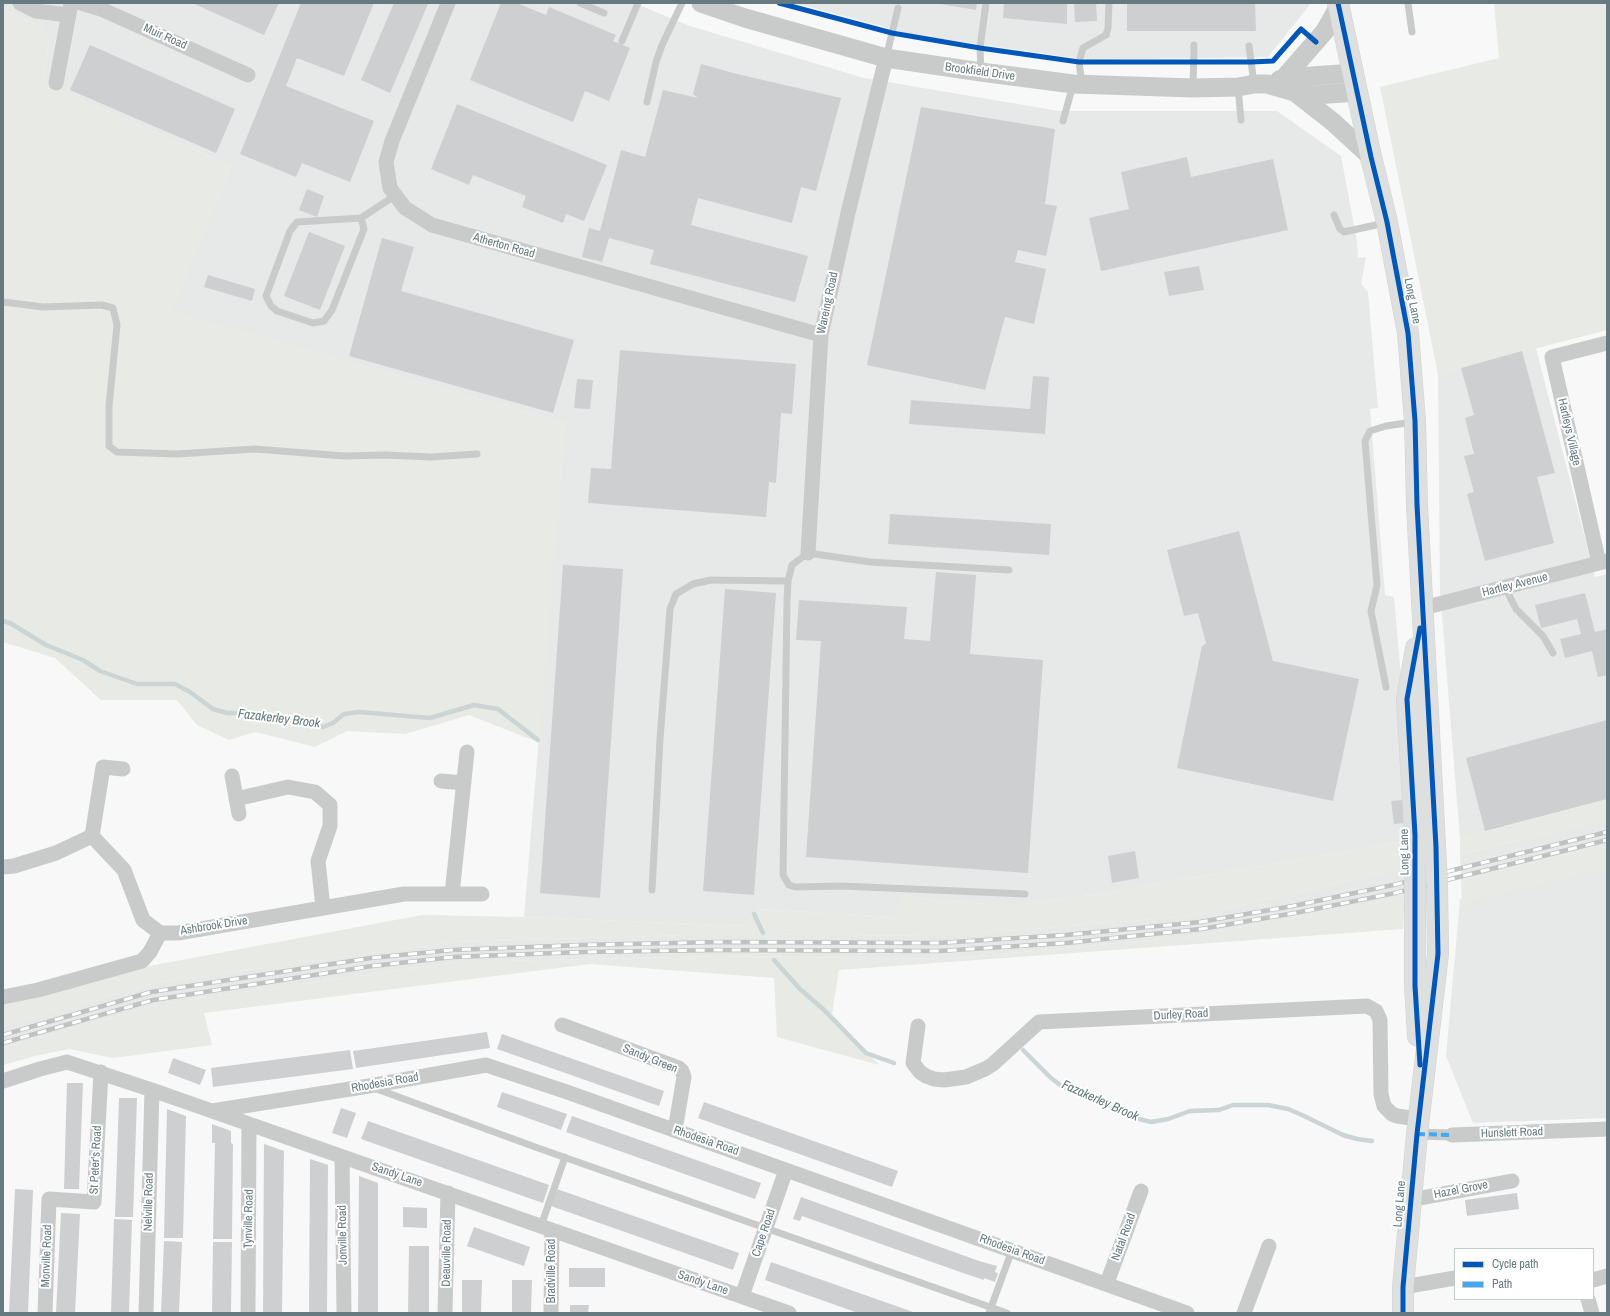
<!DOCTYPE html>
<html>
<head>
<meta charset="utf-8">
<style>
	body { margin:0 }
	#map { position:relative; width:1610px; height:1316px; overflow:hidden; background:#f8f8f8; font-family:"Archivo Narrow",sans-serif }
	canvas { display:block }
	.frame { position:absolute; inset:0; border:4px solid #667a80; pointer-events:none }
	.legend { position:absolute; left:1454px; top:1248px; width:140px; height:52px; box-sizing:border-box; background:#fff; border:1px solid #c2cacc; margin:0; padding:5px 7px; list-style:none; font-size:12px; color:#667a80 }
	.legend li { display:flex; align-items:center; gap:8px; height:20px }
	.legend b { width:20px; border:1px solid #c2cacc }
</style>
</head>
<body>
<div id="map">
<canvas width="1610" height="1316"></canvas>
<div class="frame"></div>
<ul class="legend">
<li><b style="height:5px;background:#0057b8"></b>Cycle path</li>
<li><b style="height:5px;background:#3fa9f5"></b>Path</li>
</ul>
</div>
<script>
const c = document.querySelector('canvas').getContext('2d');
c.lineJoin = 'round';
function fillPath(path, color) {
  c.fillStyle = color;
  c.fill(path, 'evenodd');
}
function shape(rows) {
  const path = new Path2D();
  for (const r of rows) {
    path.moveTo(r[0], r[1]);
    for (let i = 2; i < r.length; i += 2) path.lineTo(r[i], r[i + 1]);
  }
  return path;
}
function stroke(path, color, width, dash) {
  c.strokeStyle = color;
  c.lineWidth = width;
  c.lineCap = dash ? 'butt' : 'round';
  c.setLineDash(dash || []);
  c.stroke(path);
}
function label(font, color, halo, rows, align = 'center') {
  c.font = font + ' "Archivo Narrow",sans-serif';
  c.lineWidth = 4;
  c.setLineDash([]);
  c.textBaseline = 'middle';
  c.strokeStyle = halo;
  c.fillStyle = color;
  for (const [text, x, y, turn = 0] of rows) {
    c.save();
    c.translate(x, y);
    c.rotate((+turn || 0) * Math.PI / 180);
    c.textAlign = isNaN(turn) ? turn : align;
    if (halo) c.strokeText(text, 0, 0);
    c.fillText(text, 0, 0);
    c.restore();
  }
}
fillPath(shape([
	[3,3,634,3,690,26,864,78,1059,111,1277,111,1341,156,1357,241,1358,258,1366,257,1361,284,1368,292,1378,408,1370,409,1385,595,1394,597,1415,832,1405,841,1098,894,1009,906,906,897,894,917,757,909,746,926,524,917,565,423,171,312,231,166,44,83,49,42,39,26,3,9],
	[795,3,1309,3,1309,6,1268,57,1088,60,914,35],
	[1536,348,1595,577,1607,574,1607,799,1460,839,1440,591,1438,374],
	[1607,819,1607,844,1461,881,1460,855],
	[1607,864,1607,1118,1473,1123,1446,1056,1460,899],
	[1406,868,1405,897,1195,936,946,959,720,956,456,962,159,1004,3,1048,3,1026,155,983,454,942,719,934,945,936,1194,916]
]), '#e7e9e8');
fillPath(shape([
	[1494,3,1607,3,1607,330,1438,374,1380,87,1499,58],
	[3,9,39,26,49,42,44,83,231,166,172,312,565,423,540,743,469,715,405,734,347,731,315,747,255,732,229,740,197,725,177,700,101,700,55,658,3,642],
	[1607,799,1607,819,1460,855,1460,839],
	[1405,841,1406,868,1194,916,945,936,719,934,454,942,155,983,3,1026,3,1002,155,965,422,915,524,917,746,926,757,909,894,917,906,897,1009,906,1098,894],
	[1607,844,1607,868,1462,903,1461,881],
	[1405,897,1403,929,839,970,832,1014,879,1065,777,1037,774,978,590,964,204,1013,212,1045,113,1058,69,1049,35,1056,3,1065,3,1048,159,1004,456,962,720,956,946,959,1195,936]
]), '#e8eae6');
stroke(shape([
	[3,621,10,623,46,645,83,660,100,671,137,684,175,684,190,692,213,709,227,713,241,713,276,717,297,720,311,725,323,727,333,723,344,714,359,712,430,718,474,705,498,709,538,740],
	[754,914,763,933],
	[774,960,800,989,823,1009,866,1053,894,1063],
	[1023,1050,1051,1078,1063,1087,1094,1101,1110,1106,1139,1119,1151,1122,1168,1119,1190,1111,1219,1110,1233,1105,1268,1105,1288,1109,1302,1115,1343,1135,1357,1139,1372,1141]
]), '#cbd5d6', 4.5);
fillPath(shape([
	[192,3,279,3,264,35],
	[301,3,374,3,344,76,297,58,286,86,374,121,350,182,302,163,296,177,240,154],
	[394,3,428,4,390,93,361,80],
	[501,3,517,3,546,15,549,7,616,35,613,41,630,48,609,101,585,91,573,122,470,80],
	[934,3,977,3,976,10],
	[1004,3,1067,3,1067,24,1003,18],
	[1074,3,1096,3,1097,21,1075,22],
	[1229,3,1255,3,1256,31,1127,31,1127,4],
	[90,45,235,109,216,153,70,90],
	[701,64,737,74,841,98,816,191,801,187,792,223,698,198,691,225,808,256,795,302,650,264,654,250,609,238,602,262,582,257,589,228,600,231,621,150,645,157,663,90,698,98,693,94],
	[457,104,607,165,584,221,566,214,563,223,522,207,526,196,473,175,469,185,431,169],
	[921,107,1055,129,1045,204,1057,206,1046,256,1018,250,1015,262,1046,269,1034,324,1005,317,985,390,867,365],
	[1187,157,1191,177,1273,159,1288,230,1101,271,1089,218,1129,209,1121,172],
	[307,189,324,196,317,217,299,210],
	[309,232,345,246,320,310,284,296],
	[382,238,414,247,401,291,574,340,553,413,349,356],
	[1199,266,1204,290,1169,296,1164,272],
	[208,275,255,289,252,301,204,287],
	[620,350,796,364,792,414,781,413,776,483,769,482,766,517,588,503,591,468,611,469],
	[1522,351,1555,473,1537,477,1554,543,1485,561,1467,494,1474,492,1464,456,1474,454,1465,418,1474,415,1461,368],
	[1033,376,1049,377,1045,434,909,424,911,400,1030,409],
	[577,379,593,380,590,409,574,408],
	[890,514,1051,524,1049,555,888,544],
	[1239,531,1273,661,1359,679,1333,801,1177,768,1202,646,1206,643,1198,613,1184,616,1167,550],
	[563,565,623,569,600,898,540,893],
	[936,572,976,575,970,654,1043,660,1028,873,806,857,821,641,796,640,799,600,907,607,904,639,930,641],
	[725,589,776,593,754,895,703,891],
	[1585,593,1595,632,1607,629,1607,675,1598,677,1592,651,1565,658,1560,639,1581,634,1577,619,1541,628,1535,605],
	[1607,720,1607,799,1485,831,1466,758],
	[1403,800,1405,823,1394,824,1391,801],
	[1135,851,1139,878,1112,883,1108,856],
	[487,1032,490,1048,356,1068,353,1051],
	[502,1034,664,1091,659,1106,497,1049],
	[350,1050,353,1069,213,1087,211,1068],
	[173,1058,206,1070,200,1085,168,1073],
	[67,1083,83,1083,79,1189,64,1189],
	[502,1092,567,1114,561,1130,497,1107],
	[119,1098,137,1098,133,1217,115,1217],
	[704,1102,898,1171,892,1187,698,1118],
	[341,1108,356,1113,347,1138,332,1133],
	[167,1109,186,1116,183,1238,164,1238],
	[572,1116,761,1183,755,1199,566,1132],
	[368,1121,549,1185,543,1203,361,1139],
	[212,1124,231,1131,231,1143,233,1144,232,1239,213,1239,215,1143,212,1143],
	[264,1144,284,1151,282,1313,263,1313],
	[310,1159,328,1165,327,1313,309,1313],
	[359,1176,378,1183,378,1313,358,1313],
	[15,1189,33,1190,28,1313,9,1313],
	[557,1189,739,1253,733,1270,551,1206],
	[1517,1193,1519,1209,1467,1216,1465,1200],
	[801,1197,979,1261,997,1266,995,1272,998,1273,995,1282,984,1278,984,1280,963,1273,802,1216,800,1221,793,1219],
	[403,1207,427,1208,427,1228,403,1227],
	[61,1213,80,1214,75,1313,56,1313],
	[114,1219,132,1220,129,1313,111,1313],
	[474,1227,530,1247,524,1266,467,1246],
	[164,1241,182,1242,179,1313,161,1313],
	[213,1242,232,1242,231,1313,212,1313],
	[409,1246,429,1246,429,1313,408,1313],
	[771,1262,916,1313,858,1313,765,1280],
	[569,1268,605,1268,605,1287,569,1287],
	[462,1280,482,1280,481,1313,462,1313],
	[512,1280,532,1280,531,1313,512,1313],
	[570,1305,589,1305,588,1313,570,1313]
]), '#cecfd0');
const secondary = shape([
	[1338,3,1371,157,1387,222,1408,333,1415,421,1417,505,1436,864],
	[1415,870,1415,835,1407,699,1416,648],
	[1415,890,1415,986,1418,1036],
	[1403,1313,1403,1287,1417,1134,1438,954,1437,885]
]);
stroke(secondary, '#d3d4d5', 22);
stroke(shape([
	[580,3,604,13],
	[1408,3,1412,32],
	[622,41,638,3],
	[1249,46,1254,84],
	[886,58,898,8],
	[981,72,980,48,986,3],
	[1082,84,1079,62,1083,48,1106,35,1108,28,1109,3],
	[1238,87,1241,120],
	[1193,88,1194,45],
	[647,102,656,62,662,45,682,3],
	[1063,121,1073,85],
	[1334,215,1340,229,1344,232,1385,223],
	[361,218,297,222,290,231,266,296,271,306,277,311,313,323,324,321,332,310,364,229,361,218,396,195],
	[3,302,43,307,102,305,113,308,117,325,109,406,109,446,117,452,177,454,255,449,344,456,385,455,432,457,477,454],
	[1009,570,870,562,808,553,792,565,788,581,787,602,783,875,789,885,795,887,842,886,1025,894],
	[1505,587,1516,609,1543,636,1553,653],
	[1386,687,1371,611,1377,585,1365,441,1370,431,1386,426,1413,422],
	[652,890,660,739,668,636,670,609,676,594,693,584,711,580,788,581],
	[374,1088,538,1148,1007,1313],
	[541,1226,565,1157],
	[989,1313,1012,1250]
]), '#c9cbcb', 7);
stroke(shape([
	[1417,1134,1452,1135]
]), '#c9cbcb', 11);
stroke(shape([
	[20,3,36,11,68,15],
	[81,3,101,9,248,75],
	[448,3,392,141,386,162,390,188,405,208,432,225,821,335],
	[56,83,71,3],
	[808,553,821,335,848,213,886,58],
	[1599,563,1552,357,1607,343],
	[1423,608,1607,561],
	[232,776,239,814],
	[441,781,464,783],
	[236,799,288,787,315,792,330,805,330,826,318,861,323,908],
	[92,836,103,767,123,769],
	[3,867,14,866,56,853,92,836,124,870,143,920,160,933,178,933,404,894,482,894],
	[452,894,467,752],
	[3,997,38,990,142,961,150,952,160,933],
	[562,1025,679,1068,682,1071,684,1077,675,1130],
	[918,1026,913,1063,920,1072,926,1076,934,1079,944,1080,966,1077,985,1069,993,1064,1039,1022,1367,1006,1376,1011,1380,1020,1381,1094,1384,1106,1392,1114,1397,1116,1418,1119],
	[3,1081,40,1069,67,1062,152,1090,789,1313],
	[212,1111,369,1086,486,1065,567,1092,1187,1313],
	[1452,1135,1607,1129],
	[342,1157,344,1313],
	[1410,1200,1512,1181],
	[1593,1280,1607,1276],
	[1107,1283,1141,1191],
	[1403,1287,1455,1278],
	[742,1296,786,1170],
	[1588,1299,1592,1313],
	[45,1313,49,1199,94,1202,101,1072],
	[146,1313,152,1090],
	[248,1313,249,1124],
	[445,1313,448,1193],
	[551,1313,552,1230],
	[1244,1313,1269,1246]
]), '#c9cbcb', 15);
stroke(shape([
	[701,3,745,18,886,58,981,72,1073,84,1193,88,1238,87,1254,84,1267,84,1295,92,1315,95,1357,92],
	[1284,78,1325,31,1339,6],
	[1279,80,1284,78,1353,73],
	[1296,93,1333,122,1371,157]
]), '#c9cbcb', 19);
stroke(secondary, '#dedfdf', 21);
const rail = shape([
	[3,1035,151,992,371,958,452,950,582,945,718,942,938,943,1066,935,1200,922,1293,906,1393,885,1607,832],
	[3,1043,153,1000,372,966,453,957,582,952,718,950,939,951,1066,943,1201,929,1295,913,1395,893,1607,840]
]);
stroke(rail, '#bfc1c2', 4.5);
stroke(rail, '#fff', 3, [9]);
const secondaryBridge = shape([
	[1436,864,1437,885],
	[1415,870,1415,890]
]);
stroke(secondaryBridge, '#d3d4d5', 22, []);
stroke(secondaryBridge, '#dedfdf', 21);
stroke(shape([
	[1417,1134,1452,1135]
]), '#3fa9f5', 4, [8, 4]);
stroke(shape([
	[779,3,892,33,980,48,1079,62,1251,62,1273,61,1301,29,1316,42],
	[1338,3,1371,157,1387,222,1408,333,1415,421,1417,505,1436,847,1438,954,1417,1134,1403,1287,1403,1313],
	[1420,628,1407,699,1415,835,1415,986,1420,1065]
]), '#0057b8', 5);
label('12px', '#667a80', '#fff', [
	["Muir Road",165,37,24],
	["Brookfield Drive",980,72,8],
	["Atherton Road",504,246,16],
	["Long Lane",1412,301,79],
	["Wareing Road",828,303,-78],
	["Hartleys Village",1569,432,77],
	["Hartley Avenue",1515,585,-14],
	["Long Lane",1405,852,-91],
	["Ashbrook Drive",214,926,-9],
	["Durley Road",1181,1015,-3],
	["Sandy Green",650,1059,22],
	["Rhodesia Road",385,1083,-10],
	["Hunslett Road",1512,1133,-2],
	["Rhodesia Road",706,1141,19],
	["St Peter's Road",96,1160,-87],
	["Sandy Lane",397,1175,19],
	["Hazel Grove",1461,1190,-11],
	["Nelville Road",149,1202,-89],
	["Long Lane",1400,1204,-85],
	["Tynville Road",249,1219,-89],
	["Cape Road",764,1233,-71],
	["Jonville Road",343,1235,-91],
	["Natal Road",1124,1237,-70],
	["Rhodesia Road",1012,1250,20],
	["Deauville Road",447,1253,-89],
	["Monville Road",47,1256,-88],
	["Bradville Road",552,1271,-90],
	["Sandy Lane",703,1283,19]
]);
label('italic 13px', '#61787a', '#fff', [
	["Fazakerley Brook",279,719,7],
	["Fazakerley Brook",1100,1101,24]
]);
</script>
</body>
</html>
